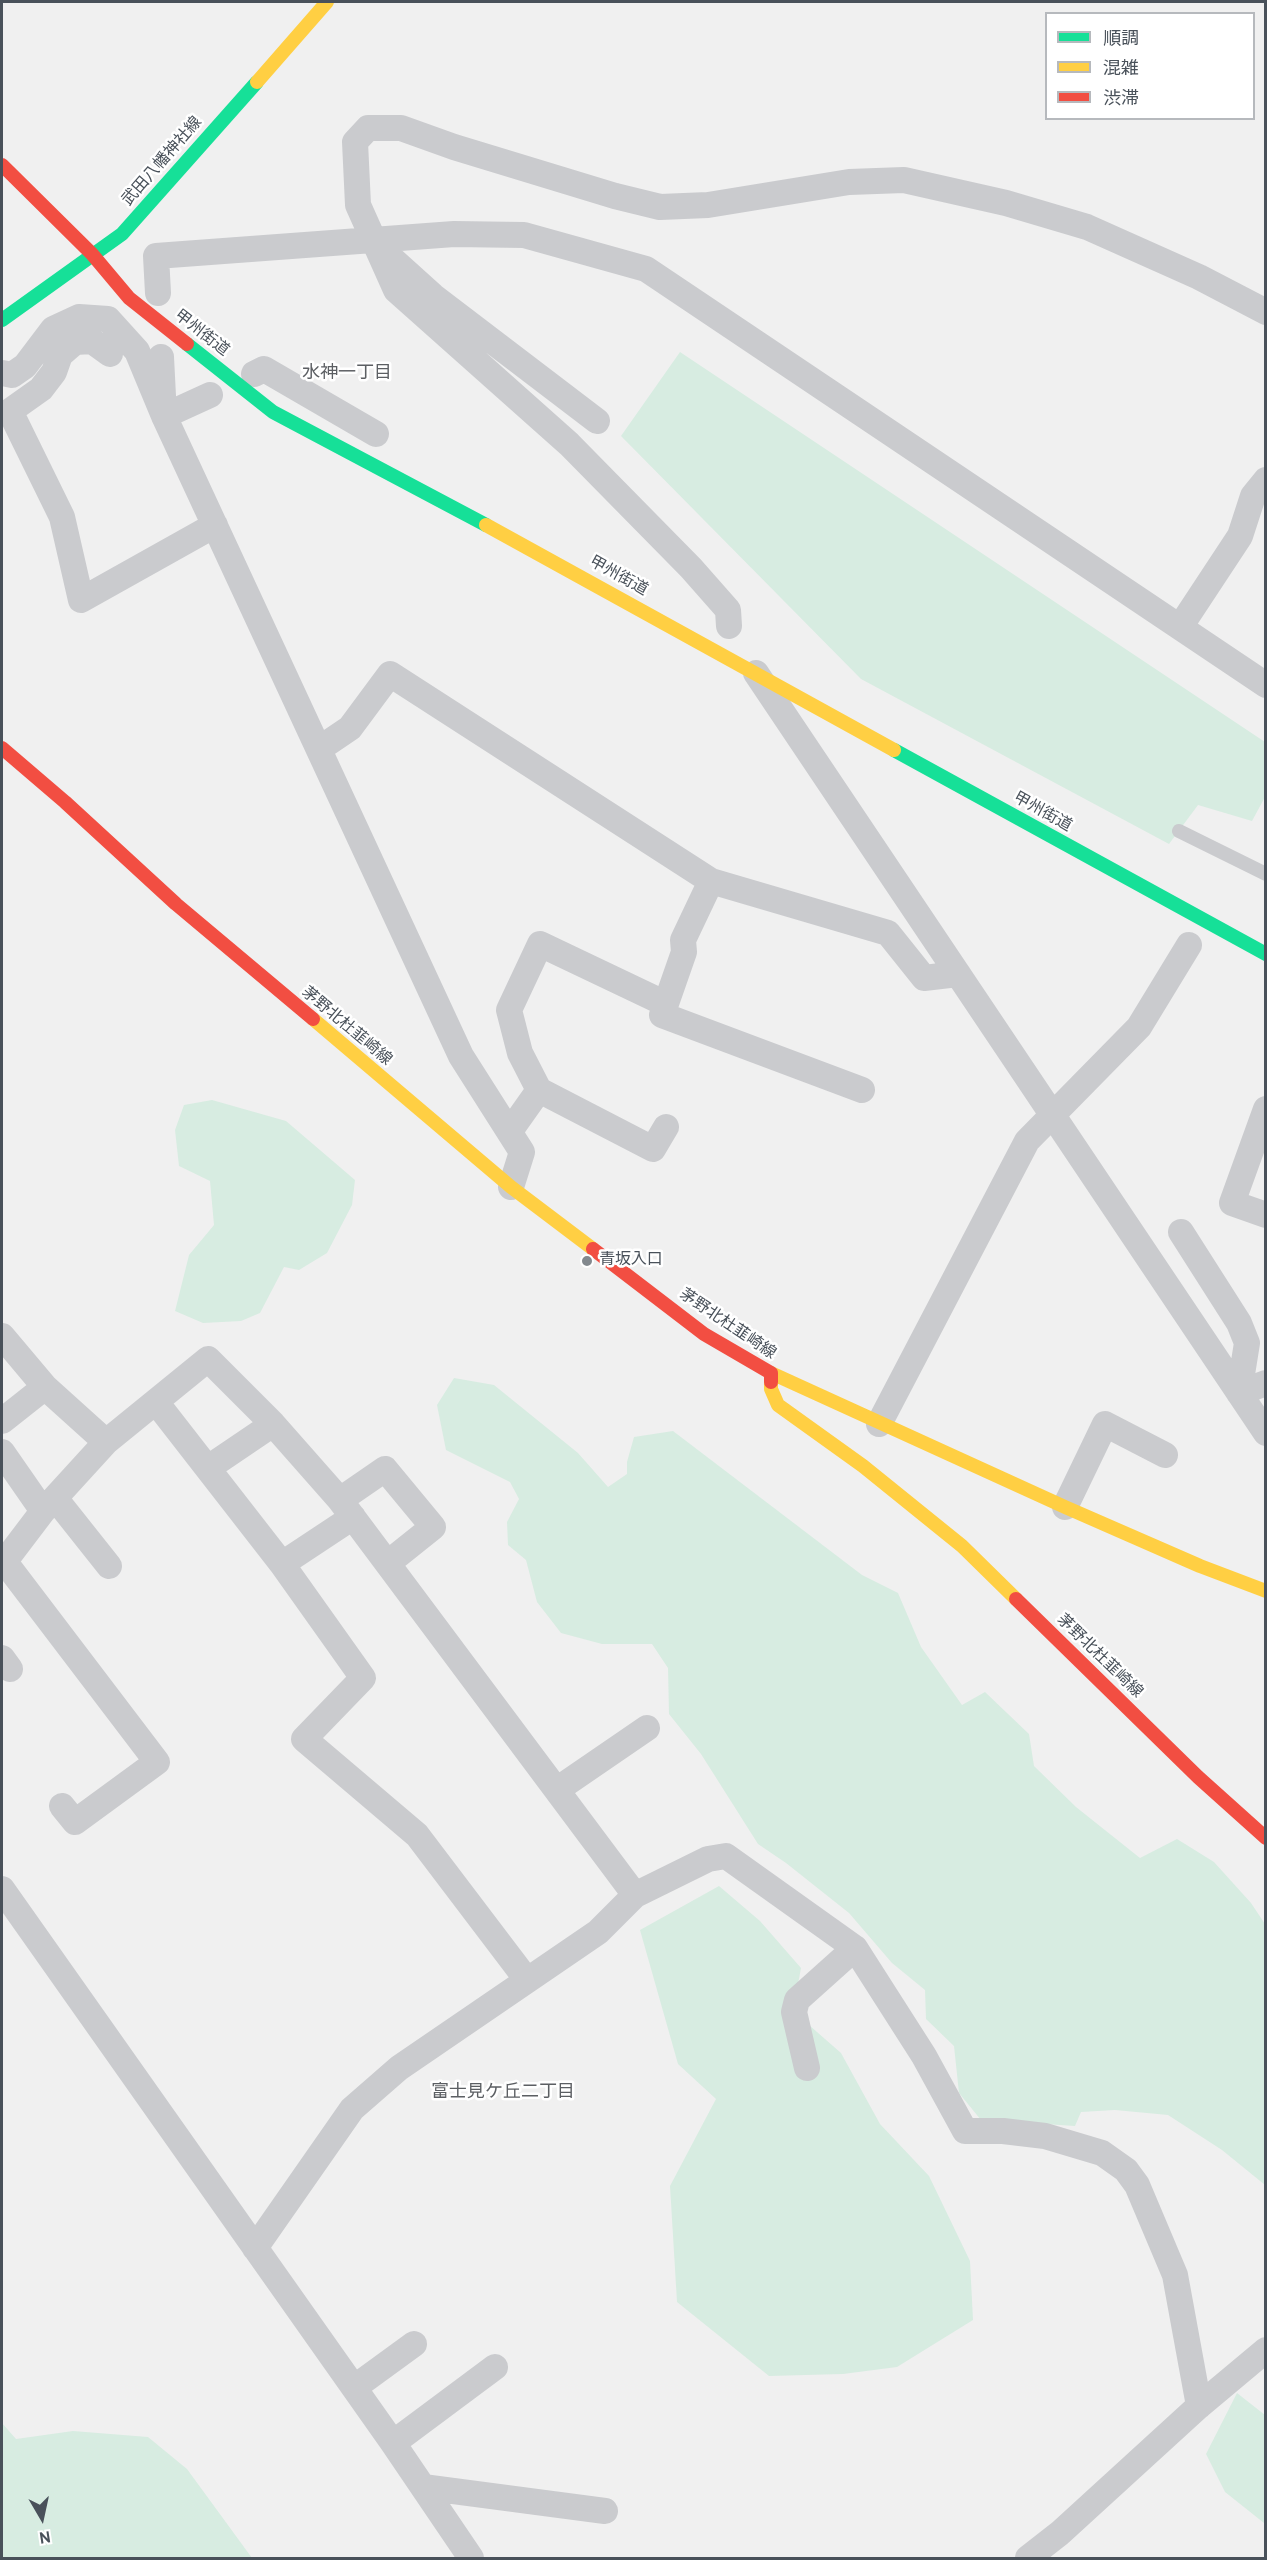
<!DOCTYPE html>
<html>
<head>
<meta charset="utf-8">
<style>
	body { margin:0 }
	#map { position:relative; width:1267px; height:2560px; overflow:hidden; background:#f0f0f0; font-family:Overpass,"Noto Sans JP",sans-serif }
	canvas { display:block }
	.frame { position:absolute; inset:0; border:3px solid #49515a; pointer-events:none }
	.legend { position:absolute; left:1045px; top:12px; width:210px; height:108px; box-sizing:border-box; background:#fff; border:2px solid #b6b9bd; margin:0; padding:8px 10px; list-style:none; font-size:18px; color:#49515a }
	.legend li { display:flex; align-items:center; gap:12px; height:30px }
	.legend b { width:30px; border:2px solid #b6b9bd }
	.north { position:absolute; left:12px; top:2488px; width:60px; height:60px; -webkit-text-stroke:4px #fff; paint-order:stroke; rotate:171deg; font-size:16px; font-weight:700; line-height:24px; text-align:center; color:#49515a }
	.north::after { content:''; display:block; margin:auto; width:21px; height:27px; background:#49515a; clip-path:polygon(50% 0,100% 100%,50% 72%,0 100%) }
</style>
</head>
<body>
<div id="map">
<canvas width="1267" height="2560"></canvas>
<div class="frame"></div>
<ul class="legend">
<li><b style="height:8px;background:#16e098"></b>順調</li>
<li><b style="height:8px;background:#ffcf43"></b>混雑</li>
<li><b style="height:8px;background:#f24e42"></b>渋滞</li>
</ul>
<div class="north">N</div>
</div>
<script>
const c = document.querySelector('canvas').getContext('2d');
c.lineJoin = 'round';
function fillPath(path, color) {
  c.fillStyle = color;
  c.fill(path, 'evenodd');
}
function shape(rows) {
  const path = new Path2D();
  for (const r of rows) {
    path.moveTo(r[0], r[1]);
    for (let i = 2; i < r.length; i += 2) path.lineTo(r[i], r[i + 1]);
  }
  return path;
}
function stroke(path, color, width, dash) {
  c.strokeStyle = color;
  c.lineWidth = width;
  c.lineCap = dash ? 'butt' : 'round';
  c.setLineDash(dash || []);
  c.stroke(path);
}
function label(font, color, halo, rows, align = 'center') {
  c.font = font + ' Overpass,"Noto Sans JP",sans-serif';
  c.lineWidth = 5;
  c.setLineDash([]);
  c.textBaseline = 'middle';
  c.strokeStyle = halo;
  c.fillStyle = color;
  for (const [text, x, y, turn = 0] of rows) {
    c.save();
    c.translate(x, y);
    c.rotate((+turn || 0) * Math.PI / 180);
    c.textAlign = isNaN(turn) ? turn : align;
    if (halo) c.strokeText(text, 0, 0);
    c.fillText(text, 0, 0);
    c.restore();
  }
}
fillPath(shape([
	[680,352,1265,742,1265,797,1252,821,1198,805,1169,844,861,679,621,436],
	[212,1100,286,1121,355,1180,352,1205,327,1253,299,1270,284,1267,260,1313,241,1321,203,1323,175,1311,189,1255,214,1225,210,1181,179,1166,175,1130,184,1105],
	[454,1378,494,1385,578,1453,608,1487,627,1474,627,1462,634,1437,673,1431,862,1575,898,1593,921,1647,962,1705,985,1692,1029,1734,1034,1766,1076,1807,1140,1858,1177,1839,1214,1862,1251,1903,1265,1924,1265,2185,1222,2150,1168,2115,1115,2110,1081,2112,1075,2126,981,2120,959,2093,954,2046,926,2019,925,1990,892,1963,849,1913,786,1863,758,1844,701,1754,669,1714,668,1668,652,1644,602,1644,561,1633,537,1602,526,1560,508,1545,507,1522,519,1499,510,1482,446,1450,437,1405],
	[719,1886,760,1921,801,1968,793,2011,841,2053,880,2124,929,2176,970,2261,973,2320,897,2367,843,2374,769,2376,677,2302,670,2186,716,2099,678,2064,640,1930],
	[1237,2393,1265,2415,1265,2529,1264,2523,1225,2492,1206,2454],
	[2,2423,16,2439,73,2431,148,2437,187,2469,252,2558,2,2558]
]), '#d7ece1');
stroke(shape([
	[1179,831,1266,874]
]), '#cacbce', 14);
stroke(shape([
	[382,250,433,296,597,421],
	[158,293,156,256,454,234,524,235,646,269,1266,685],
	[110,354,92,341,75,342,60,355,54,372,41,389,10,411,62,517,81,600,215,525],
	[161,357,164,416,210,395],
	[2,373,12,375,25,366,53,329,79,317,108,319,137,351,164,416,461,1056,522,1152,511,1187],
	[254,374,264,369,376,434],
	[729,626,728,610,691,568,569,444,396,290,358,205,355,142,368,128,401,128,454,147,615,196,660,207,708,205,849,182,904,180,1006,203,1087,227,1199,277,1266,312],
	[1180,627,1240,536,1253,496,1266,480],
	[756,673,1266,1433],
	[319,749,350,728,390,674,711,881,888,933,924,978,958,974],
	[711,881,683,940,684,952,662,1015,862,1090],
	[1266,1109,1232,1203,1266,1215],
	[666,1127,653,1149,539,1090,520,1053,509,1010,540,944,666,1004],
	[510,1131,539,1090],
	[1181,1232,1239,1323,1247,1343,1239,1393],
	[2,1336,45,1387,106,1442],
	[1239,1393,1266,1383],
	[156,1402,282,1564,363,1678,304,1739,417,1835,527,1980],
	[2,1421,45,1387],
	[879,1424,1027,1141,1139,1027,1189,945],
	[2,1452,43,1511],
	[208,1468,273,1424],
	[55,1498,109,1566],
	[340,1500,385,1469,433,1527,388,1563],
	[1065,1507,1105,1424,1165,1455],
	[5,1562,157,1762,75,1822,62,1806],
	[282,1564,353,1517],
	[2,1565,43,1511,106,1442,208,1359,273,1424,340,1500,635,1895,598,1932,399,2068,352,2109,255,2248],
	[2,1658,10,1669],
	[558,1789,647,1728],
	[2,1889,393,2443,471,2558],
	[635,1895,708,1859,726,1856,855,1948,924,2056,965,2131,1003,2131,1045,2136,1102,2153,1126,2170,1137,2185,1175,2275,1199,2406],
	[807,2068,794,2012,797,2000,855,1948],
	[355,2387,414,2344],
	[393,2443,495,2367],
	[423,2487,605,2511],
	[1028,2558,1060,2533,1199,2406,1266,2350]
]), '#cacbce', 26);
stroke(shape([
	[2,320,122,234,257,82],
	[187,344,273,412,486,525],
	[894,750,1266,954]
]), '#16e098', 14);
stroke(shape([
	[257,82,327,2],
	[486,525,894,750],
	[313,1019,511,1187,593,1249],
	[771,1373,1065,1507,1200,1566,1266,1591],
	[771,1382,771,1389,778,1405,863,1466,962,1546,1016,1599]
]), '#ffcf43', 14);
stroke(shape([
	[2,165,92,254,129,298,187,344],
	[2,748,65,802,176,904,313,1019],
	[593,1249,704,1334,771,1373,771,1382],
	[1016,1599,1198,1777,1266,1838]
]), '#f24e42', 14);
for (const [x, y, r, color] of [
	[587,1261,6,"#83898e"]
]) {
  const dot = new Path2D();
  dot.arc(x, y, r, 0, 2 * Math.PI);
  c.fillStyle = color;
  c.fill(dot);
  stroke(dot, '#fff', 2);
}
label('16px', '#49515a', '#fff', [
	["武田八幡神社線",163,162,-49],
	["甲州街道",201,334,38],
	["甲州街道",618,577,29],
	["甲州街道",1042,813,29],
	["茅野北杜韮崎線",346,1027,40],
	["茅野北杜韮崎線",727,1325,34],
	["茅野北杜韮崎線",1099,1657,44]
]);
label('16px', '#49515a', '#fff', [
	["青坂入口",599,1261]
], 'left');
label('18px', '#5c5f63', '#fff', [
	["水神一丁目",347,374],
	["富士見ケ丘二丁目",503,2093]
]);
</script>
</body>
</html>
